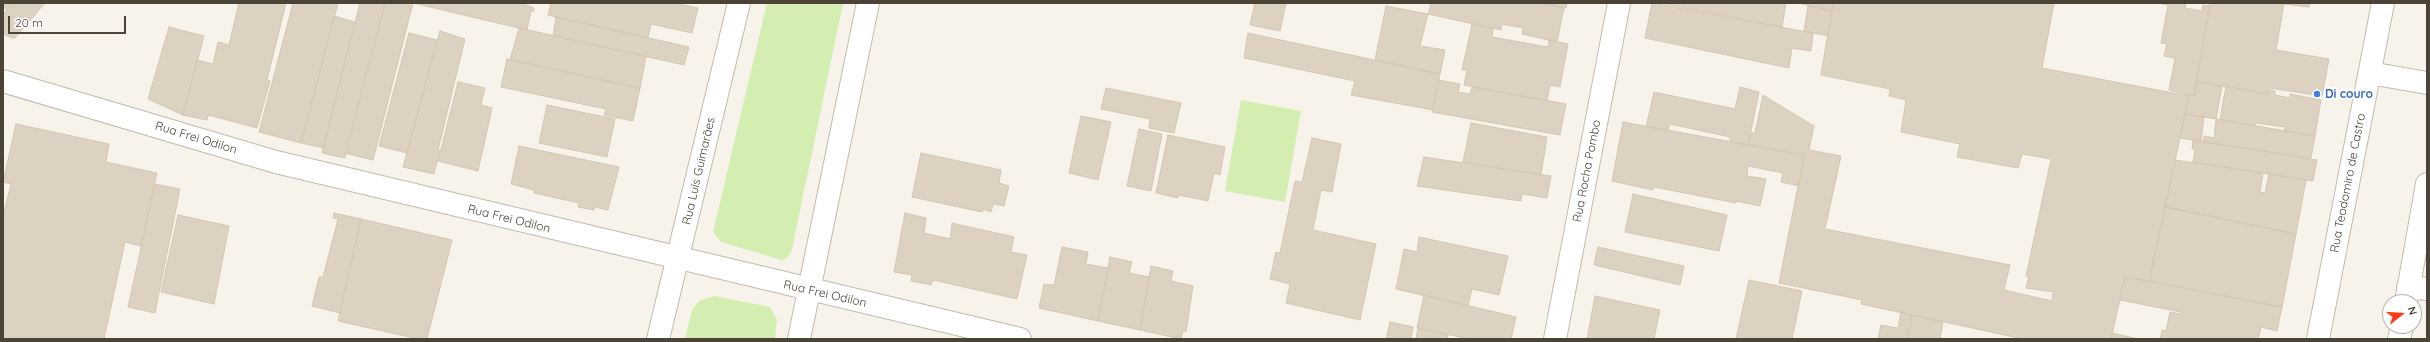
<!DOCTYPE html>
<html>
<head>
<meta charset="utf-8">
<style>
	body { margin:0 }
	#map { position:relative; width:2430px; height:342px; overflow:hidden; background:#f7f3eb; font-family:Quicksand,sans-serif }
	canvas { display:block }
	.frame { position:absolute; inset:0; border:4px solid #4c4337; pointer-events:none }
	.north { position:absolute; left:2382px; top:294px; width:40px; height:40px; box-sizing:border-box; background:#fff; border:1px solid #b7b4af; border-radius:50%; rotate:73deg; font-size:11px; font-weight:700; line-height:16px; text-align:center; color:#4c4337 }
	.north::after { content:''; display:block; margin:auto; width:14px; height:18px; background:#ff3819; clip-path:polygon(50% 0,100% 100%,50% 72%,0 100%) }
	.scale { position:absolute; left:8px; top:16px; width:118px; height:18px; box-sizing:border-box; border:2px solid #4c4337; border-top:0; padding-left:5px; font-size:12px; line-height:14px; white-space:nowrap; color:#4c4337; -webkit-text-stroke:3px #fff; paint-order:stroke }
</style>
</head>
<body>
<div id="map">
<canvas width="2430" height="342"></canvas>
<div class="frame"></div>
<div class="north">N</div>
<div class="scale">20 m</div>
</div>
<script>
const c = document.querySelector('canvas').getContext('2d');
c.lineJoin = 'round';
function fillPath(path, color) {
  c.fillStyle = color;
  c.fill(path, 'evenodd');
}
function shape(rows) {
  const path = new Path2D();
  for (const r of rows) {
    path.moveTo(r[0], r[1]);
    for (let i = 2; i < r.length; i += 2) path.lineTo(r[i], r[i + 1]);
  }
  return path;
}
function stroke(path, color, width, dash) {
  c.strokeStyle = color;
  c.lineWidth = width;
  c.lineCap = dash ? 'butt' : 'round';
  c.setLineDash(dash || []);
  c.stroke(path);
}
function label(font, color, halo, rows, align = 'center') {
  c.font = font + ' Quicksand,sans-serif';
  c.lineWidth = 4;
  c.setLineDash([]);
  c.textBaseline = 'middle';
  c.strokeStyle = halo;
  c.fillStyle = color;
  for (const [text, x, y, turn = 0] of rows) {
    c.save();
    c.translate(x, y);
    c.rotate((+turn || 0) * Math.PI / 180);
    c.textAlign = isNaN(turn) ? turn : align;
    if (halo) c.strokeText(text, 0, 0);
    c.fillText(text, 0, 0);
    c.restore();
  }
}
fillPath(shape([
	[767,3,843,3,792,249,788,257,782,260,721,242,713,232],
	[1241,100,1301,111,1285,202,1225,191],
	[714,296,770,307,777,320,775,339,685,339,692,310,699,301]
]), '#d3eeb0');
const building = shape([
	[3,3,13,3,7,10,3,7,3,3],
	[13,3,45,3,14,39,3,34,3,14,13,3],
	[239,3,286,3,267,80,270,81,257,128,208,115,207,120,183,115,197,60,213,64,218,42,229,45,239,3],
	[293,3,338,3,301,143,259,132,293,3],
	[360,3,385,3,345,158,322,153,360,3],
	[385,3,413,3,373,160,345,153,385,3],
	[413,3,521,3,534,8,533,12,531,11,527,30,413,3],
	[551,3,673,3,698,8,692,33,651,24,648,38,548,15,551,3],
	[1255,3,1286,3,1280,31,1250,25,1255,3],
	[1426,3,1542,3,1564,8,1557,42,1522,34,1523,28,1502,24,1501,30,1428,14,1431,4,1426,3],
	[1543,3,1567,3,1566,8,1543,3],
	[1652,3,1813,33,1811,51,1792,48,1789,68,1645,38,1652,3],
	[1661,3,1786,3,1782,27,1661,3],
	[1799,3,1833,3,1832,11,1799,3],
	[1833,3,2054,3,2042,68,2189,96,2149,281,2125,277,2111,339,2023,339,1870,306,1861,304,1862,300,1779,283,1804,155,1748,145,1751,133,1755,133,1763,95,1814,126,1809,150,1841,156,1825,229,2010,265,2004,290,2052,301,2053,292,2026,288,2029,277,2026,276,2051,159,2022,154,2018,168,1957,157,1960,144,1901,132,1906,100,1889,96,1890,89,1821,75,1833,3],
	[2159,3,2186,3,2185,8,2202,11,2203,5,2210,6,2194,96,2169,90,2175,58,2164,56,2167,44,2161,43,2168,5,2159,3],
	[2210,3,2310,3,2309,7,2284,4,2276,50,2329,59,2322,96,2269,88,2268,94,2197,82,2210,3],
	[1386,6,1428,14,1420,46,1445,50,1440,74,1375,60,1386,6],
	[1808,6,1832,11,1828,36,1804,31,1808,6],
	[334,16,355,22,323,148,301,143,334,16],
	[556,17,689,47,684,65,553,36,556,17],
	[1472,24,1493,29,1492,37,1548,47,1549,40,1568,44,1560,87,1550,85,1547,101,1464,85,1467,70,1462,70,1472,24],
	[169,27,204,36,183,115,148,99,169,27],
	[519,28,646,56,640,88,510,60,519,28],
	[440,31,465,39,438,150,440,151,434,174,403,167,440,31],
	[409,33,437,40,407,153,379,146,409,33],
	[1248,33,1440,74,1433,110,1351,95,1355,81,1244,58,1248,33],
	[507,59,640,88,633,121,604,115,606,109,501,87,507,59],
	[1439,80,1460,84,1458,92,1470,94,1472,87,1566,104,1560,135,1432,112,1439,80],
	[458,82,485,88,481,105,492,108,478,171,438,161,458,82],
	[2197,82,2222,86,2216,119,2185,114,2189,94,2194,96,2197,82],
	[2226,86,2268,94,2269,90,2275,91,2275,95,2290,98,2290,94,2321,100,2315,136,2284,131,2285,127,2255,123,2255,126,2220,120,2226,86],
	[1740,87,1759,92,1748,145,1730,142,1730,137,1670,124,1668,130,1646,127,1654,92,1735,109,1740,87],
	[1106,88,1181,103,1174,133,1149,128,1150,119,1101,109,1106,88],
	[547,105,615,119,607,157,539,143,547,105],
	[2185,114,2204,117,2201,141,2180,138,2185,114],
	[1081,116,1111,122,1098,180,1069,173,1081,116],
	[2216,119,2315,136,2311,158,2203,142,2204,136,2214,138,2216,119],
	[1623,122,1804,155,1799,186,1781,182,1783,173,1748,166,1747,176,1766,179,1760,206,1736,201,1736,203,1654,187,1653,190,1612,181,1623,122],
	[1471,123,1547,137,1541,175,1463,162,1471,123],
	[16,124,109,144,106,162,157,173,141,246,125,242,104,339,3,339,3,216,11,184,3,182,16,124],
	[1139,129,1162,134,1151,191,1127,186,1139,129],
	[1168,135,1225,147,1220,175,1214,173,1208,201,1179,195,1178,198,1156,193,1168,135],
	[1312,138,1341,144,1332,192,1321,190,1313,230,1376,244,1360,320,1286,303,1290,284,1270,279,1276,252,1280,253,1295,181,1302,182,1312,138],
	[2193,140,2317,160,2313,181,2193,162,2195,149,2192,149,2193,140],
	[519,146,619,167,608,210,595,207,594,210,578,207,579,203,534,193,534,190,511,184,519,146],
	[921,153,1001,170,999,183,1009,186,1004,206,993,204,991,212,983,209,982,212,912,197,921,153],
	[1424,157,1551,176,1547,198,1522,194,1521,201,1417,186,1424,157],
	[2175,160,2263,173,2260,192,2265,193,2269,174,2306,180,2296,234,2165,207,2175,160],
	[155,184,180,189,155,313,128,307,155,184],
	[1633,194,1727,215,1719,251,1625,232,1633,194],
	[2165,207,2296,234,2282,307,2149,281,2165,207],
	[334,213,361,219,340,313,312,306,319,277,323,277,338,219,333,218,334,213],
	[905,213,926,218,924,233,950,239,952,223,1014,237,1011,252,1027,255,1017,299,933,280,931,285,911,281,912,275,894,272,905,213],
	[178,215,229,226,214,304,161,292,178,215],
	[361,219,452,240,427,339,418,339,338,321,361,219],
	[1419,237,1508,256,1499,295,1472,289,1468,306,1396,289,1404,249,1417,252,1419,237],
	[1062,247,1088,252,1086,264,1108,268,1098,321,1039,308,1044,284,1054,285,1062,247],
	[1598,247,1684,266,1680,285,1594,265,1598,247],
	[1110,257,1132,262,1129,273,1149,277,1140,330,1098,321,1110,257],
	[1151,266,1173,271,1171,281,1193,286,1186,332,1183,331,1181,339,1140,330,1151,266],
	[2125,277,2282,307,2277,331,2261,327,2258,339,2160,339,2162,330,2166,331,2170,312,2181,314,2181,312,2120,300,2125,277],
	[1749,280,1802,291,1792,339,1736,339,1749,280],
	[1424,295,1516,317,1511,339,1469,339,1417,328,1424,295],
	[1595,296,1660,310,1654,339,1587,339,1595,296],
	[1901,312,1912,315,1907,339,1878,339,1881,325,1898,328,1901,312],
	[1912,315,1943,322,1940,339,1907,339,1912,315],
	[1390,322,1413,327,1411,339,1386,339,1390,322],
	[1418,328,1448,335,1447,338,1451,339,1416,339,1418,328],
	[2112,333,2138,339,2111,339,2112,333]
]);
fillPath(building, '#ddd1c2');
stroke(building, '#d5c6b1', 1);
const minor = shape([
	[2370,73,2427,83],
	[3,81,276,162,1020,339],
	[2408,287,2427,289],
	[2406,302,2427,184],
	[658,339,739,3],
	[799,339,868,3],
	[1555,339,1619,3],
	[2318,339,2383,3],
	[2399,339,2402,326]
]);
stroke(minor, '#c3bbac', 24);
stroke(minor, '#fff', 22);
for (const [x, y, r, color] of [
	[2317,94,4,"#3f7fe0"]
]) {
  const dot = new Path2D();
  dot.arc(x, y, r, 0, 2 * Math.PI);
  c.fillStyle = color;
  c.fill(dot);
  stroke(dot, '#fff', 1.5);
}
label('bold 12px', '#366cbe', '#fff', [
	["Di couro",2325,94]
], 'left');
label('12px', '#4c4337', '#fff', [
	["Rua Frei Odilon",196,138,17],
	["Rua Luís Guimarães",699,171,-77],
	["Rua Rocha Pombo",1587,171,-79],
	["Rua Teodomiro de Castro",2348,183,-79],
	["Rua Frei Odilon",509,219,14],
	["Rua Frei Odilon",825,294,13]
]);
</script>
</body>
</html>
